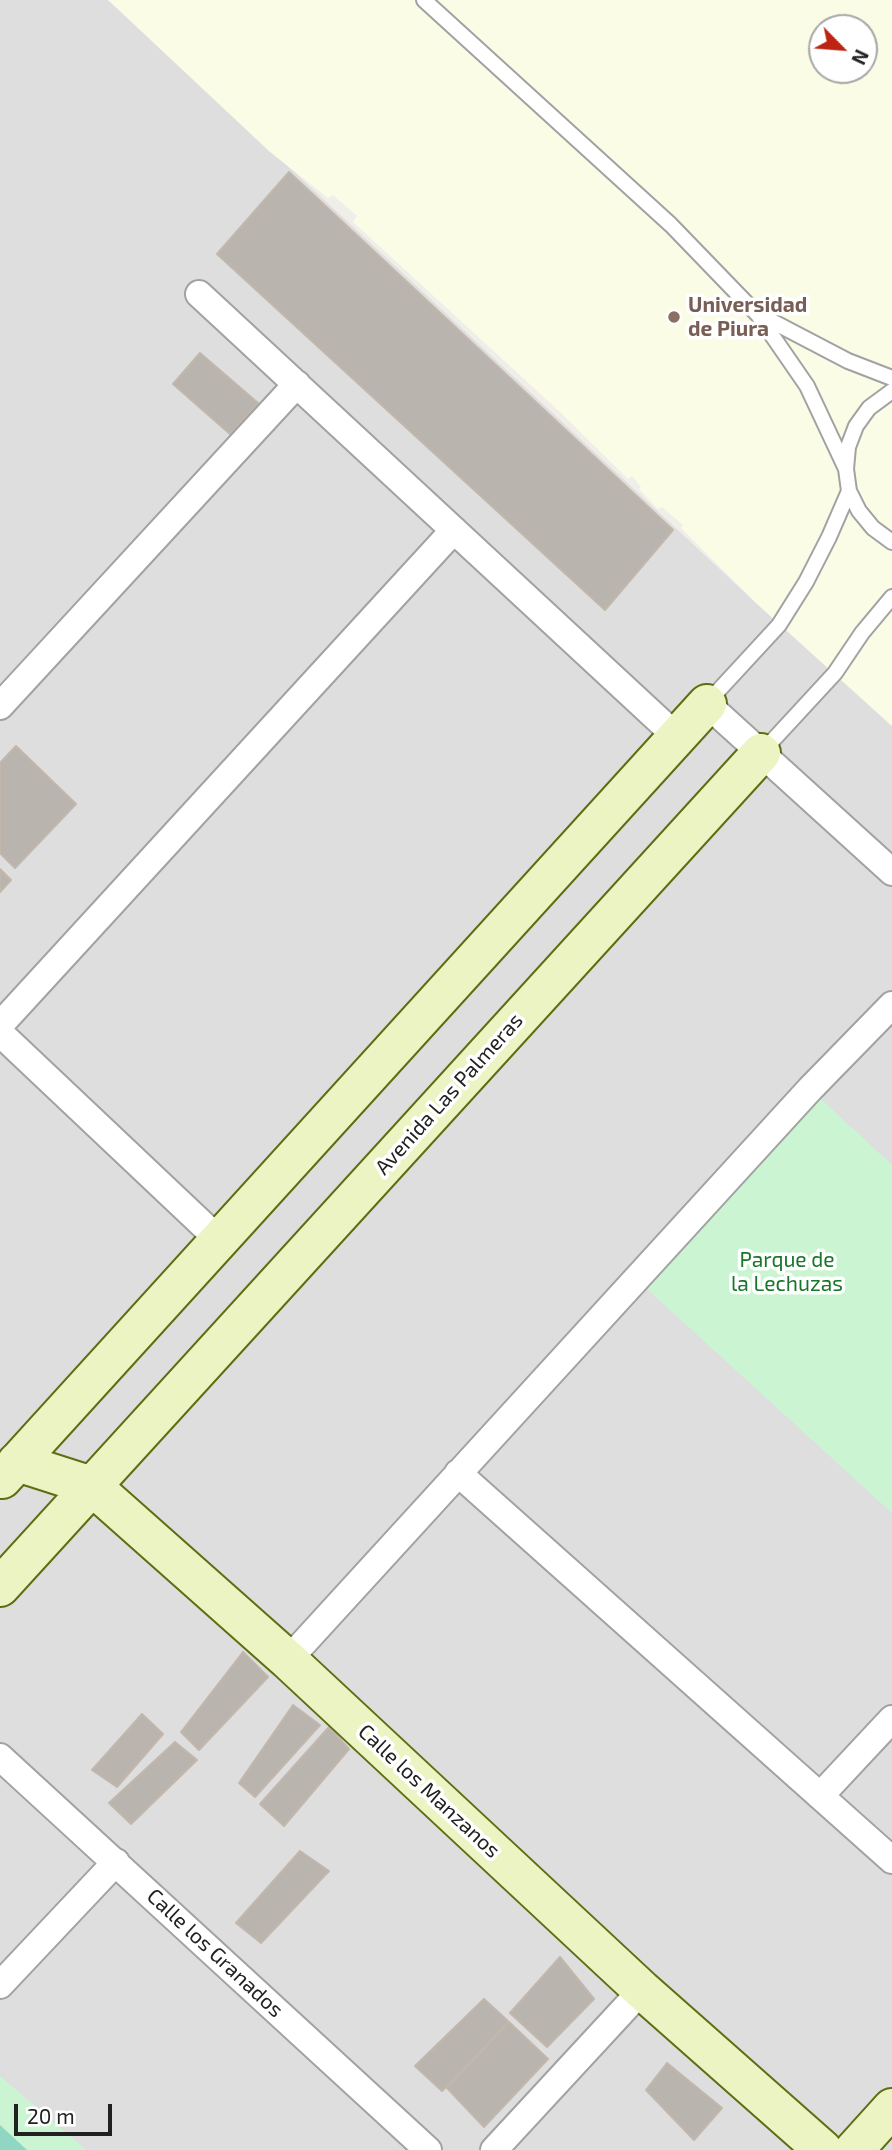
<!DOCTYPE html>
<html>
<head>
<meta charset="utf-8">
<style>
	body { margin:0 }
	#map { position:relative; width:892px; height:2150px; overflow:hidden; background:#f0eee9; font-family:"Exo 2",sans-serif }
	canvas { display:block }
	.north { position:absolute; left:808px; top:14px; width:70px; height:70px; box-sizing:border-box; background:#fff; border:2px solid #a6a6a6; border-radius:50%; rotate:115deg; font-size:19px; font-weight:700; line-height:28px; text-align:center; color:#212121 }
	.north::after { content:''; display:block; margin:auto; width:24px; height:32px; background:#bd2414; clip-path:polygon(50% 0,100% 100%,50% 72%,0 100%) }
	.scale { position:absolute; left:14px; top:2104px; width:98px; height:32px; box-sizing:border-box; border:4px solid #212121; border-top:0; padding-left:9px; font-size:21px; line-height:24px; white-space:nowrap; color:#212121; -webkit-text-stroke:5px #fff; paint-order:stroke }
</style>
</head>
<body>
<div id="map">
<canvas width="892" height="2150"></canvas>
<div class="north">N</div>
<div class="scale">20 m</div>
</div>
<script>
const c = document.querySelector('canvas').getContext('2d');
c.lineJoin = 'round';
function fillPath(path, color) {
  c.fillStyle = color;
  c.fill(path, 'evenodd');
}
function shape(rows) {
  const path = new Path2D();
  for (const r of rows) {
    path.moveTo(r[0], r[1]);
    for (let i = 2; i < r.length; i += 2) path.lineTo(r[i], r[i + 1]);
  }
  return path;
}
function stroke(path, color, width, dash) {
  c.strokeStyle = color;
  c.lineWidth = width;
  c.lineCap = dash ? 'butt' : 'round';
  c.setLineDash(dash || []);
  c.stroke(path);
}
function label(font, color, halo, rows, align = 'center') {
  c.font = font + ' "Exo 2",sans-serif';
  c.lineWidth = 7;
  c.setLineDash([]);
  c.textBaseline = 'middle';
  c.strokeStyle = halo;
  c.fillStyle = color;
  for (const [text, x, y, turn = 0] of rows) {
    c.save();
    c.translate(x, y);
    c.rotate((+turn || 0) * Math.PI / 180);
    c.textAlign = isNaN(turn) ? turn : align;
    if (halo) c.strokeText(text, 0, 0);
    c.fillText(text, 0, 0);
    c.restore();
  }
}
fillPath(shape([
	[0,0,110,0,756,603,892,726,892,2150,0,2150]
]), '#dfdede');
fillPath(shape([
	[108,0,892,0,892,726,756,603,681,528,683,525,662,507,658,509,639,489,641,487,632,476,628,479,560,412,353,222,357,216,333,195,328,198,270,152],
	[822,28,864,28,864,70,822,70]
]), '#fafce5');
fillPath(shape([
	[810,1089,892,1165,892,1513,636,1279],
	[0,2076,86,2150,0,2150]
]), '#cbf5d2');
fillPath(shape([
	[0,2125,27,2150,0,2150]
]), '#8fd7c2');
const building = shape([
	[289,172,673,530,605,610,217,254,289,172],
	[200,353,258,403,230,434,173,384,200,353],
	[16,746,76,804,15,868,0,853,0,763,16,746],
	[0,869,11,880,0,892,0,869],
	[243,1652,268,1677,199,1750,181,1732,243,1652],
	[293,1705,320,1725,255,1797,239,1783,293,1705],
	[142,1714,163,1734,117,1787,92,1770,142,1714],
	[329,1727,349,1749,284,1826,260,1804,329,1727],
	[175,1742,197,1760,131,1824,109,1803,175,1742],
	[300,1851,329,1871,261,1943,236,1923,300,1851],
	[560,1957,594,1999,547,2047,510,2013,560,1957],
	[484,1999,509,2022,442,2091,415,2066,484,1999],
	[509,2022,548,2059,484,2127,447,2088,509,2022],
	[667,2063,722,2108,694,2140,646,2090,667,2063]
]);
fillPath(building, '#b9b4ae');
stroke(building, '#c1b7ac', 2);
const lane = shape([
	[424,0,671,225,758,315,807,386,846,469],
	[760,315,848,361,892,378],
	[892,391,869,408,856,426,848,447,846,469,849,491,859,511,873,528,892,542],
	[707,703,779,625,806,582,829,537,849,491],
	[763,751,835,673,862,633,892,597]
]);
const street = shape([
	[199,294,677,737],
	[707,704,892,872],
	[0,706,297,384],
	[0,1025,454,530],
	[0,1033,219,1240],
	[458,1473,892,1860],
	[288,1660,810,1089,892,1005],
	[0,1757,428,2150],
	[820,1796,892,1719],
	[0,1985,116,1862],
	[494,2150,642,1990]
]);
const secondary = shape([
	[17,1462,92,1486,288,1660,642,1990,823,2150],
	[2,1479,707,704],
	[0,1587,761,753],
	[854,2150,892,2108]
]);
stroke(lane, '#a2a2a2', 18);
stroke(street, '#a2a2a2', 30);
stroke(secondary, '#5c6f10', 42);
stroke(lane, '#fff', 14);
stroke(street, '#fff', 26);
stroke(secondary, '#edf4c3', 38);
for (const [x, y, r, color] of [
	[674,317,7,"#8d6e63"]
]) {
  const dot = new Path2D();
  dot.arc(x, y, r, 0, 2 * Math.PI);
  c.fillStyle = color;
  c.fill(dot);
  stroke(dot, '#fff', 2.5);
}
label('bold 21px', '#785e54', '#fff', [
	["Universidad",688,305],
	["de Piura",688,329]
], 'left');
label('21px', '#212121', '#fff', [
	["Avenida Las Palmeras",449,1094,-48],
	["Calle los Manzanos",429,1791,43],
	["Calle los Granados",215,1953,43]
]);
label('21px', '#177628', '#fff', [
	["Parque de",787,1260],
	["la Lechuzas",787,1284]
]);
</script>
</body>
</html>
